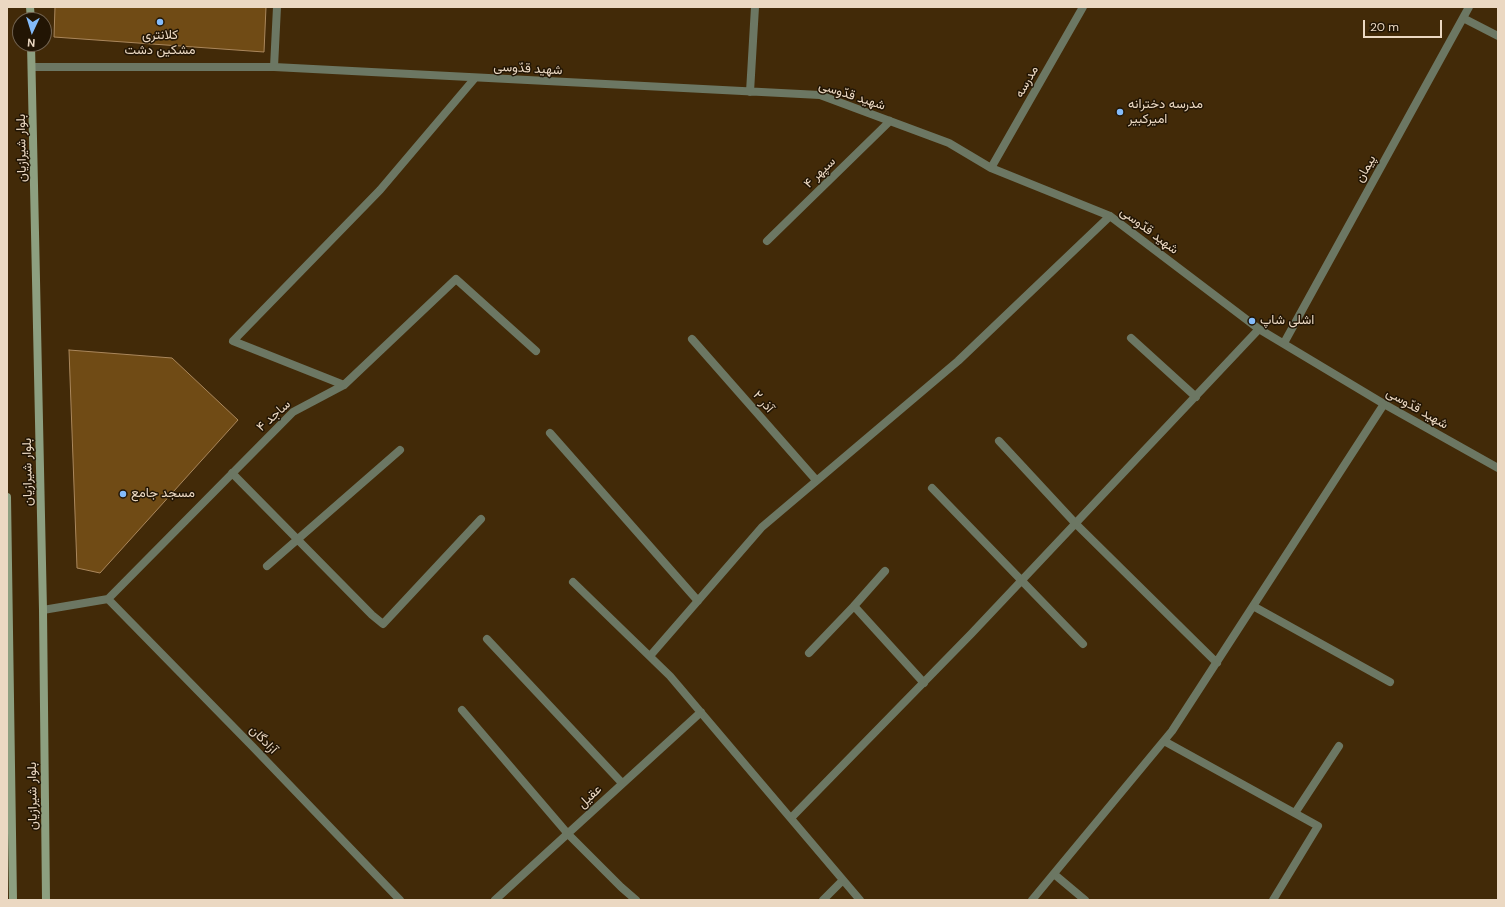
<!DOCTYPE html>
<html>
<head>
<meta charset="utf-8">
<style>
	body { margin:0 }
	#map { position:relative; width:1505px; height:907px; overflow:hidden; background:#422a08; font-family:"DM Sans",sans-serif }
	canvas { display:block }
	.frame { position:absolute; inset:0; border:8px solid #ebd8c2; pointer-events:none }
	.north { position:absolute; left:12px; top:12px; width:40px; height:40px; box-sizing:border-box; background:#221504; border:1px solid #726350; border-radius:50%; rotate:184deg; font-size:11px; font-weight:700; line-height:16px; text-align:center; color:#ebd8c2 }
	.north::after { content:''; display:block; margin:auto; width:14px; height:18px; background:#84bcfb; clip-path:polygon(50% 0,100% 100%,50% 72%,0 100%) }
	.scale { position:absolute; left:1363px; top:20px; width:79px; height:18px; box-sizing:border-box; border:2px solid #ebd8c2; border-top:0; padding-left:5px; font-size:12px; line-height:14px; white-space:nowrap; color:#ebd8c2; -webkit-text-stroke:3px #221504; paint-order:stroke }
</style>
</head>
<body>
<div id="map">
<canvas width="1505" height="907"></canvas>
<div class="frame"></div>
<div class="north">N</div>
<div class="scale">20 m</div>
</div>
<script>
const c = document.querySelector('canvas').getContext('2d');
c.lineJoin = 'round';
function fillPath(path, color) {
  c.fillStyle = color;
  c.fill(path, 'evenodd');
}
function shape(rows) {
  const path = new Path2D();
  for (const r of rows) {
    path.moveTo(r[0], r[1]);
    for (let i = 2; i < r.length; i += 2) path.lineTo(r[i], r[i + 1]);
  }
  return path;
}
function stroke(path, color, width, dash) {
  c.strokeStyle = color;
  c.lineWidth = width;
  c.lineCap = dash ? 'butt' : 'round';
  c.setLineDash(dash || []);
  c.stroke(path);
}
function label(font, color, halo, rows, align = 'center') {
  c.font = font + ' "DM Sans",Vazirmatn,sans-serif';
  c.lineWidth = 3;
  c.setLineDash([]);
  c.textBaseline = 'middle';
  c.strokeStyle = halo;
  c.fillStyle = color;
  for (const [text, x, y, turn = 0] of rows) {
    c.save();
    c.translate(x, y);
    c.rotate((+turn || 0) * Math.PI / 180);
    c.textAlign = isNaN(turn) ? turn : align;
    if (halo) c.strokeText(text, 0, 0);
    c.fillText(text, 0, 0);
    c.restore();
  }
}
const building = shape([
	[55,7,266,7,264,52,54,37,55,7],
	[69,350,172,358,238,420,100,573,77,568,69,350]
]);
fillPath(building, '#704b15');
stroke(building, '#aa875c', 1);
stroke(shape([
	[1463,18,1498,36],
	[32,67,274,67,820,95,949,143,991,168,1110,216,1259,329,1384,404,1498,468],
	[274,67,277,7],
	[750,92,755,7],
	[991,168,1083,7],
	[767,241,890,121],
	[1131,338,1196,397],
	[692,339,816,480],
	[1284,343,1469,7],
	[344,385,233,341,380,190,475,78],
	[550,433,698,601],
	[999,441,1076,524,1217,663],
	[232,473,372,615,383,624,481,519],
	[932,488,1083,644],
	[267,566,400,450],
	[573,582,670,676,860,900],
	[108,599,252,746,400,900],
	[854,606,885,571],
	[1253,606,1390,682],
	[43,610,108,599,293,412,344,385,456,279,536,351],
	[487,639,622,783],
	[809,653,854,606,924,683],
	[650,656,762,527,958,361,1110,216],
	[462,710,568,834,621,887,636,900],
	[1164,741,1318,826,1273,900],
	[1295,813,1339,746],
	[791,818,972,633,1259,329],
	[1054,874,1085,900],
	[495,900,701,712],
	[823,900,843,880],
	[1032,900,1172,731,1384,404]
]), '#6c7763', 8);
stroke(shape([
	[30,7,31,20],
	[31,44,43,610,46,900],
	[7,497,13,900]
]), '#8d9f80', 8);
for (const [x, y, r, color] of [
	[160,22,4,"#84bcfb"],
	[1120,112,4,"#84bcfb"],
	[1252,321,4,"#84bcfb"],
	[123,494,4,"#84bcfb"]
]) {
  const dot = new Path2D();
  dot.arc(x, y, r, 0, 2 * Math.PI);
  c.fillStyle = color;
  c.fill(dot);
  stroke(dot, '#221504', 1.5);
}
label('13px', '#ebd8c2', '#221504', [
	["کلانتری",160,36,"center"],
	["مشکین دشت",160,51,"center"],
	["مدرسه دخترانه",1128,105],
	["امیرکبیر",1128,120],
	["اشلی شاپ",1260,321],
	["مسجد جامع",131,494]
], 'left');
label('13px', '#ebd8c2', '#221504', [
	["شهید قدّوسی",528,69,3],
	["مدرسه",1027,82,-60],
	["شهید قدّوسی",852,96,18],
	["بلوار شیرازیان",22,148,-91],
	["پیمان",1366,169,-61],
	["سپهر ۴",820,173,-44],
	["شهید قدّوسی",1149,231,37],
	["آذر ۲",763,402,49],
	["شهید قدّوسی",1417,409,30],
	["ساجد ۴",274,416,-42],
	["بلوار شیرازیان",28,472,-91],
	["آزادگان",263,740,46],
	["بلوار شیرازیان",33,796,-91],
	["عقیل",590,797,-43]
]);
</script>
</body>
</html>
